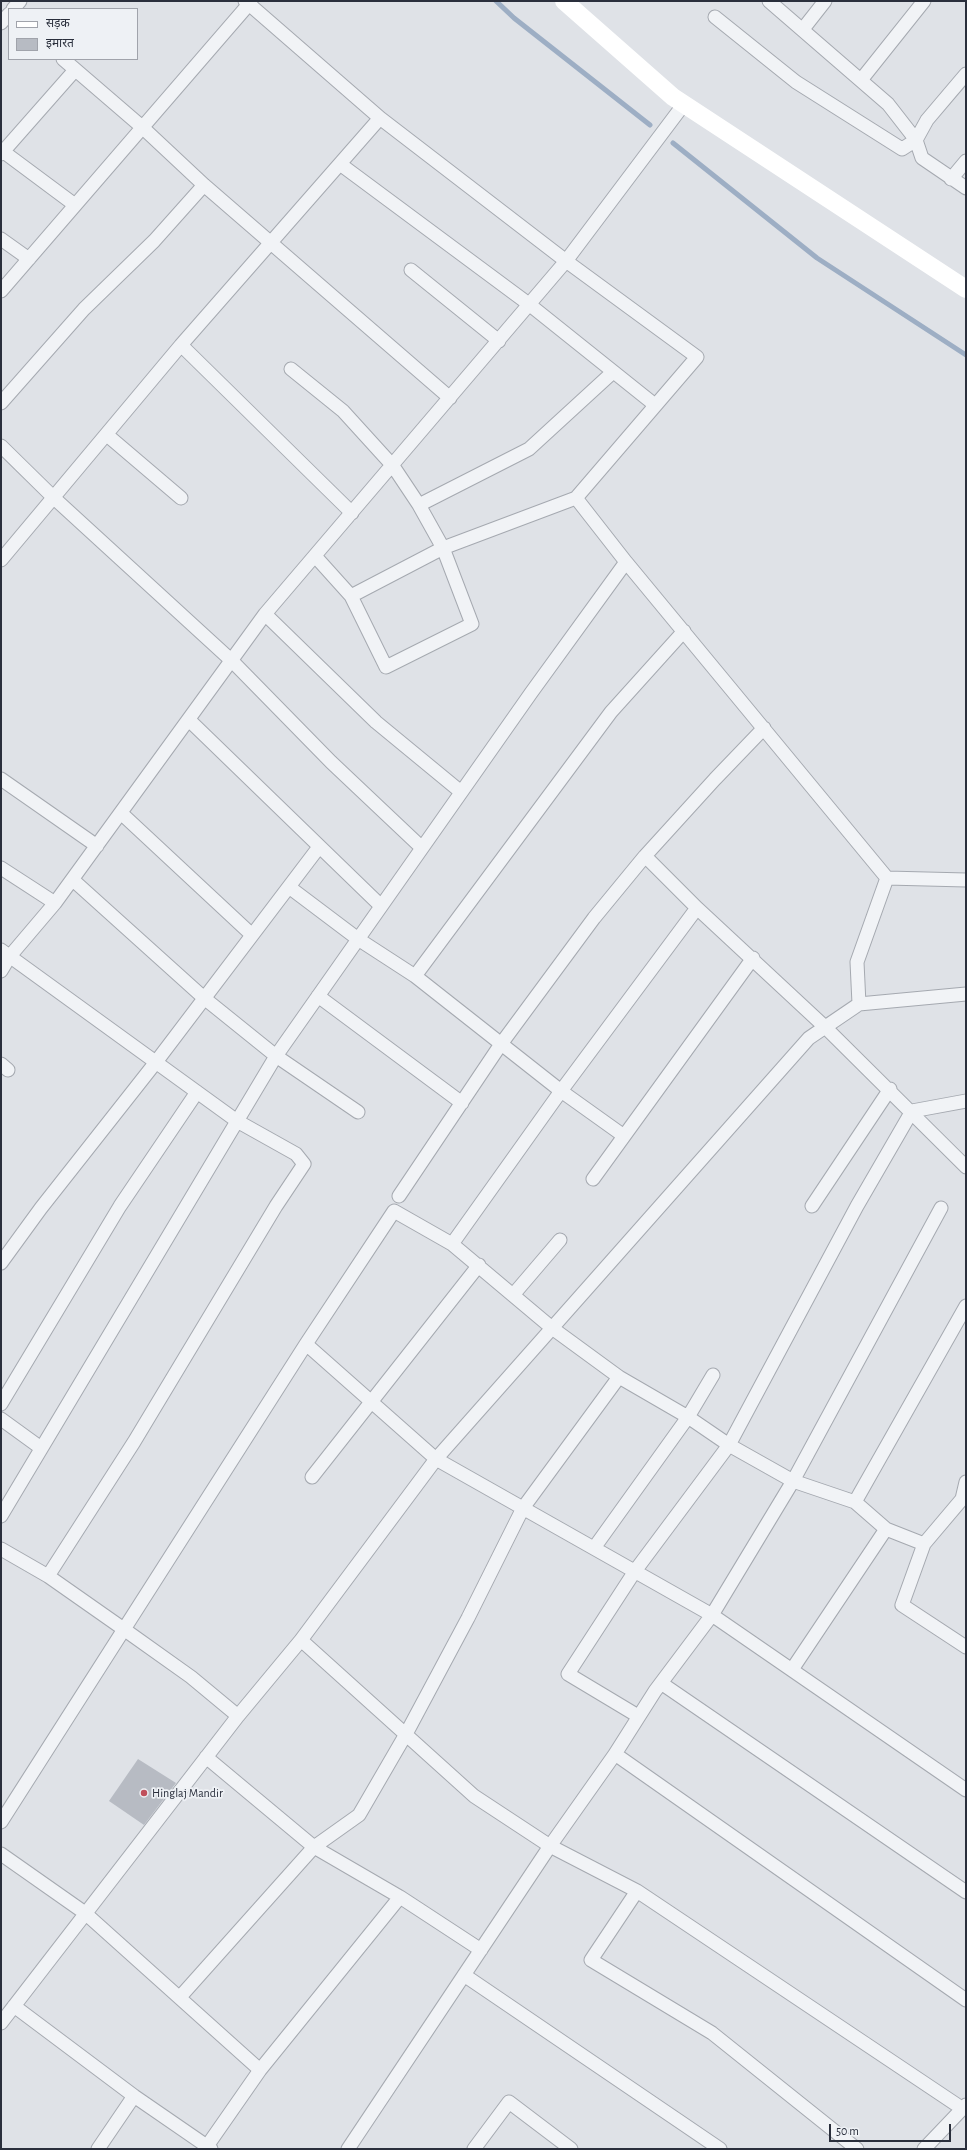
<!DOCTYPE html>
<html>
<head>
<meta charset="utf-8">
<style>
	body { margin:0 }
	#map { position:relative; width:967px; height:2150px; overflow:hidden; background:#dfe2e7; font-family:"Alegreya Sans","Noto Sans Devanagari",sans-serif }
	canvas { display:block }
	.frame { position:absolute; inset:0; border:2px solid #2a2f3c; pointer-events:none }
	.legend { position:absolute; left:8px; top:8px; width:130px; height:52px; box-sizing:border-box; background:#eef1f5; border:1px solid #a0a3ab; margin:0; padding:5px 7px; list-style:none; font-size:12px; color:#2a2f3c }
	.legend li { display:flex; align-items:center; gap:8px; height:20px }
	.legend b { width:20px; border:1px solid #a0a3ab }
	.scale { position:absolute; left:829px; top:2124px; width:122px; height:18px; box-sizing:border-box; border:2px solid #2a2f3c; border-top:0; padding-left:5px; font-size:12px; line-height:14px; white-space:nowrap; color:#2a2f3c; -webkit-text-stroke:3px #eef1f5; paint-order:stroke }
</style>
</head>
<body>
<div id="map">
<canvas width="967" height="2150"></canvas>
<div class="frame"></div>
<ul class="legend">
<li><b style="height:5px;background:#fff"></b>सड़क</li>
<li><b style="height:11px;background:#b7bbc3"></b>इमारत</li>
</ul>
<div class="scale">50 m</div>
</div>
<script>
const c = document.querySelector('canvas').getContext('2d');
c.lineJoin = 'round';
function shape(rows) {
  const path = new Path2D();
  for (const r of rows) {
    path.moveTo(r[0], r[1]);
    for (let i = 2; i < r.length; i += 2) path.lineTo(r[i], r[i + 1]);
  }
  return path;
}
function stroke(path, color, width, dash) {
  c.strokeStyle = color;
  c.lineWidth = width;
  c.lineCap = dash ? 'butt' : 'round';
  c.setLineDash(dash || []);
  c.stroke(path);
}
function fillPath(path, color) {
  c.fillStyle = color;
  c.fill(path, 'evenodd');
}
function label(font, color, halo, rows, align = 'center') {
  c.font = font + ' "Alegreya Sans",sans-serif';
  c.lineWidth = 3.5;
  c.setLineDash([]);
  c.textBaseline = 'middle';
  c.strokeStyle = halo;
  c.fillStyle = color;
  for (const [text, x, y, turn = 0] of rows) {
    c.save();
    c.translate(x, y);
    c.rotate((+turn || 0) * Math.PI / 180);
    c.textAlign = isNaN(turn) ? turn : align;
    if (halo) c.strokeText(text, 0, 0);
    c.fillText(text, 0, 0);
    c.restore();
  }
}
stroke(shape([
	[496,1,514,18,650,125],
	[673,143,817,258,966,355]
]), '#9daec4', 5);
fillPath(shape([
	[138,1759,176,1783,144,1825,109,1801]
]), '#b7bbc3');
const street = shape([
	[251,1,249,4,380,118,566,261,697,357,576,498,626,562,887,878,857,962,859,1004],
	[769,1,888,104,916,140,922,158,966,188],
	[13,9,20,1],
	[715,17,796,82,902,149,916,140,927,120,966,74],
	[1,23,9,14],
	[803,29,825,1],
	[63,59,142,127,204,185,450,398],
	[861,80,924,1],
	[1,150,75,205],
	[1,154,75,70],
	[340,164,530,305,655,405],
	[951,179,966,161],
	[1,239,29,259],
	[411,270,499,341],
	[1,291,249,4,245,1],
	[181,345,352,513],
	[291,369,343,411,393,466,419,505,443,548,472,624,386,667,351,596,315,556],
	[1,403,84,309,154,241,204,185],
	[107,435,181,498],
	[1,446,54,498,232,661,331,762,422,848],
	[419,505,529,449,613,372],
	[1,560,181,345,380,118],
	[351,596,443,548,576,498],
	[265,614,376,722,461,792],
	[189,720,381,906],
	[1,779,97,846],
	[121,813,252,935],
	[1,868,55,903],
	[887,878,966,880],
	[73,880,204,998,276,1056,358,1112],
	[289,887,358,939,415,976,561,1091,624,1136],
	[697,908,825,1027,966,1167],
	[1,950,237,1121,296,1154,304,1164,276,1206,134,1442,48,1576],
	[1,971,10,956,55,903,265,614,566,261,684,104],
	[415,976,611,712,684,631],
	[318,996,462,1103],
	[1,1064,8,1070],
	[593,1179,753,958],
	[399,1196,501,1044,594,918,645,856,715,779,764,728],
	[812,1206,890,1089],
	[941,1208,793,1481,712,1615,655,1691,615,1754,966,2000],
	[452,1244,561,1091,697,908,645,856],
	[1,1263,41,1208,156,1062,319,847],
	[513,1295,560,1240],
	[306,1344,436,1459,712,1615,966,1790],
	[1,1404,120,1206,197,1092],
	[1,1419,41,1448],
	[312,1477,479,1265],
	[966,1482,962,1499,924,1544,902,1605,966,1647],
	[855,1502,966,1306],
	[1,1516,276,1056,531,693,626,562],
	[886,1529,855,1502,793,1481,729,1445,857,1206,912,1111,966,1101],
	[594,1548,688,1417,713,1375],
	[1,1549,48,1576,125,1630,191,1677,238,1716],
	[301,1640,474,1796,550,1846,637,1891,963,2109],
	[795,1665,886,1529,924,1544],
	[661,1683,966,1892],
	[206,1757,314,1847,400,1897,481,1950],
	[1,1822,306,1344,394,1211,452,1244,552,1328,619,1377,688,1417,729,1445,635,1571,568,1674,638,1716],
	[1,1854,85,1913,260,2070],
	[637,1891,591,1960,712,2033,857,2149],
	[464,1975,720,2149],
	[180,1997,314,1847,359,1815,406,1734,468,1618,523,1508,619,1377],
	[14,2006,134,2096,211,2149],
	[1,2023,238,1716,301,1640,436,1459,809,1038,859,1004,966,994],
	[98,2149,134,2096],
	[205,2149,260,2070,400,1897],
	[348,2149,550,1846,615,1754],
	[474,2149,509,2102,571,2149],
	[924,2149,966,2105]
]);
stroke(street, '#a5a9b0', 15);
stroke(street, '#f1f3f6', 13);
stroke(shape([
	[564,1,673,97,966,289]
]), '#fff', 18);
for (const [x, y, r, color] of [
	[144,1793,4,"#c04f5b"]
]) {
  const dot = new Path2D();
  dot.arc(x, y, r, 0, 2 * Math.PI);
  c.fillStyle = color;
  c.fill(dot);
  stroke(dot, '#eef1f5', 1.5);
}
label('12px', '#2a2f3c', '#eef1f5', [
	["Hinglaj Mandir",152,1793]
], 'left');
</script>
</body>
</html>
